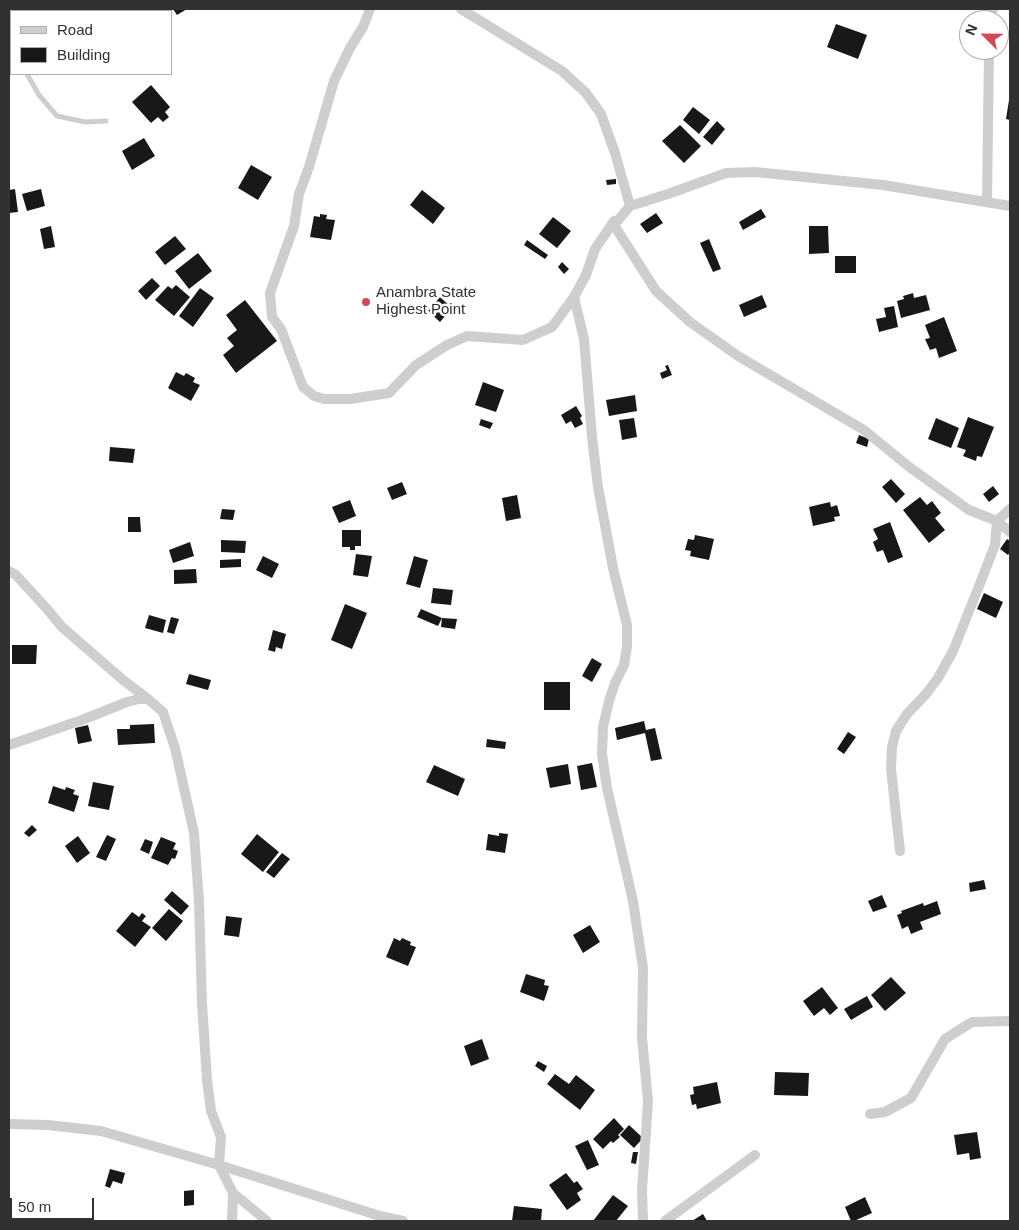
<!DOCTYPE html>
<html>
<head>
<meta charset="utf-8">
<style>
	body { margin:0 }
	#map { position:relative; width:1019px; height:1230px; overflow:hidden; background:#fff; font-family:Arial,sans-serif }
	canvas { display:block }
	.frame { position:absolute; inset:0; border:10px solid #313131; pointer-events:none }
	.legend { position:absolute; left:10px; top:10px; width:162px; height:65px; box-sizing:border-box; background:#fff; border:1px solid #adadad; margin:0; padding:6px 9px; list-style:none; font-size:15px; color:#313131 }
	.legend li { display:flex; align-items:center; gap:10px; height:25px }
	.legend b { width:25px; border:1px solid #adadad }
	.north { position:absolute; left:959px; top:10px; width:50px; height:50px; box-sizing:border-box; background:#fff; border:1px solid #adadad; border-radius:50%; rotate:293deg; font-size:14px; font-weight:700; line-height:20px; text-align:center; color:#313131 }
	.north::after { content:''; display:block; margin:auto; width:18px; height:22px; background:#d24957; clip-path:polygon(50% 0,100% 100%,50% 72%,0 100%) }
	.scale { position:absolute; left:10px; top:1198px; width:84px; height:22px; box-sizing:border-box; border:2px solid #313131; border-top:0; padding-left:6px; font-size:15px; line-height:18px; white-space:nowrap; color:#313131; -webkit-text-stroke:4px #fff; paint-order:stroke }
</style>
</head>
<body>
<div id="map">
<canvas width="1019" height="1230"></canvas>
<div class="frame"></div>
<ul class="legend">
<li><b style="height:6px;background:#cecece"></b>Road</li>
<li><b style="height:14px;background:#181818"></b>Building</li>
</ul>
<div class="north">N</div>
<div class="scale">50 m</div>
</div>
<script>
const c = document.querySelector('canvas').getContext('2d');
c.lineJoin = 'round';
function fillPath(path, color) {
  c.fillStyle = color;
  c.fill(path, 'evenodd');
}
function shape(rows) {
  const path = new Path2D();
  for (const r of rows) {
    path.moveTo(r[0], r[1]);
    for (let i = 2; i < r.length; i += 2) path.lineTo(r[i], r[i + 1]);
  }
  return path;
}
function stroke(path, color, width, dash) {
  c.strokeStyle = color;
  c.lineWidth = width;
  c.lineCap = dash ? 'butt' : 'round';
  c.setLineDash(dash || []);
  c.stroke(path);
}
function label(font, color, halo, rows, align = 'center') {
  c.font = font + ' Arial,sans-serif';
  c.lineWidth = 5;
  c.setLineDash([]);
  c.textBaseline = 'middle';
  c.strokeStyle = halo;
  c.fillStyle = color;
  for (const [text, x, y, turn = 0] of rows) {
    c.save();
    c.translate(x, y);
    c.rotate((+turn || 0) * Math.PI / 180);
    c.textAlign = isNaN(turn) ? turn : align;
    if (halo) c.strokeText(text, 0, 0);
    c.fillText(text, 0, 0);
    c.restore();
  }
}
fillPath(shape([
	[135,9,166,9,167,11,136,11],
	[173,9,187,9,177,15],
	[836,24,867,35,858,59,827,47],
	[151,85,170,107,165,112,169,117,163,122,158,117,151,123,132,102],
	[1009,100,1010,100,1010,120,1006,119],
	[693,107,710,120,699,134,683,120],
	[717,121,725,129,712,145,703,137],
	[680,125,701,146,684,163,662,141],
	[144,138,155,156,132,170,122,151],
	[251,165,272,177,258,200,238,188],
	[616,179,616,184,607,185,606,180],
	[15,189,18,212,9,213,9,190],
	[41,189,45,206,27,211,22,194],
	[422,190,445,208,433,224,410,205],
	[761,209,766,217,743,230,739,222],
	[656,213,663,223,647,233,640,224],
	[320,214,327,215,326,219,335,220,331,240,310,237,314,216,320,217],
	[553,217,571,231,557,248,539,234],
	[51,226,55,247,44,249,40,229],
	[809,226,828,226,829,253,809,254],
	[175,236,186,249,165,265,155,252],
	[709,239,721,269,713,272,700,243],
	[527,240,548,255,545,259,524,245],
	[198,253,212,271,189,289,175,271],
	[835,256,856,256,856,273,835,273],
	[562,262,569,269,564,274,558,267],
	[152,278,160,286,146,300,138,291],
	[176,285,190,297,174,316,155,300,168,286,172,289],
	[200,288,214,298,193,327,179,316],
	[913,293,914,298,926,295,930,310,901,318,897,301,904,299,903,296],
	[762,295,767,307,744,317,739,305],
	[440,297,452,308,440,322,428,311],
	[245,300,277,341,236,373,223,355,234,346,227,338,237,330,226,315],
	[894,306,898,327,879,332,876,319,886,317,884,308],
	[944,317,957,351,939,358,936,348,930,350,925,339,930,338,925,325],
	[668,365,672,375,662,379,660,373,667,370,665,366],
	[176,372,184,376,186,373,195,378,193,382,200,385,191,401,168,388],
	[483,382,504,390,496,412,475,405],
	[635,395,637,411,609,416,606,400],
	[576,406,582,416,580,418,583,424,575,428,571,421,566,424,561,415],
	[968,417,994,427,982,457,977,456,976,461,963,456,966,450,957,447],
	[634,418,637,437,622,440,619,420],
	[936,418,959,428,951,448,928,439],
	[481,419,493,423,490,429,479,425],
	[859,435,869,439,867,447,856,443],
	[110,447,135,449,133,463,109,461],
	[891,479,905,494,896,503,882,487],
	[402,482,407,494,392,500,387,488],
	[993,486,999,494,989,502,983,494],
	[517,495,521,518,506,521,502,498],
	[920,497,927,505,932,501,941,513,935,518,945,530,929,543,903,510],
	[350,500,356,516,339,523,332,507],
	[830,502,831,507,837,505,840,516,834,517,835,521,813,526,809,507],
	[222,509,235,510,233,520,220,519],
	[128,517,140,517,141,532,128,532],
	[890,522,903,557,888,563,883,550,877,552,873,542,878,539,873,529],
	[342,530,361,530,361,546,355,546,355,550,350,550,350,547,342,547],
	[695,535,714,539,709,560,690,556,691,551,685,550,688,539,694,540],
	[1007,539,1010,541,1010,552,1008,555,1000,549],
	[221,540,246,541,245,553,221,552],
	[190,542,194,556,173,563,169,550],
	[356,554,372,556,368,577,353,575],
	[263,556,279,564,272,578,256,570],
	[414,556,428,560,420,588,406,584],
	[241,559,241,567,220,568,220,560],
	[196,569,197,583,174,584,174,570],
	[433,588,453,590,451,605,431,603],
	[984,593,1003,602,996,618,977,609],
	[345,604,367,613,352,649,331,640],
	[421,609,442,618,438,626,417,617],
	[149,615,166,620,163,633,145,628],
	[171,617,179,619,174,634,167,632],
	[442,618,457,619,455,629,441,627],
	[273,630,286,634,282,649,276,647,275,652,268,650],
	[12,645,37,645,36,664,12,664],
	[592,658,602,664,592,682,582,676],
	[189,674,211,680,208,690,186,684],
	[544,682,570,682,570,710,544,710],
	[644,721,646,730,655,728,662,759,651,761,645,733,617,740,615,728],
	[154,724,155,743,118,745,117,729,130,729,130,725],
	[88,725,92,741,78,744,75,728],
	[848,732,856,737,844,754,837,749],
	[487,739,506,742,505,749,486,747],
	[592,763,597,787,581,790,577,766],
	[568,764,571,784,550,788,546,768],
	[434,765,465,779,458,796,426,782],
	[93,782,114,786,109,810,88,806],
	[53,786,65,790,66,787,75,790,73,794,79,796,74,812,48,803],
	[32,825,37,830,29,837,24,833],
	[499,833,508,834,505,853,486,850,488,834,499,836],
	[257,834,279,852,263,872,241,854],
	[107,835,116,839,106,861,96,857],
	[78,836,90,853,77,863,65,846],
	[161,837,176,843,173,849,178,851,175,859,172,858,168,865,151,858],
	[145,839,153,842,149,854,140,850],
	[282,853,290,859,274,878,266,872],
	[984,880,986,889,970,892,969,883],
	[172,891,189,906,181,915,164,900],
	[882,895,887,907,873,912,868,901],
	[937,901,941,914,920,922,923,929,911,934,908,926,902,929,897,915,902,913,901,911,923,903,924,906],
	[169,909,183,921,166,941,152,928],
	[132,912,139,917,142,913,146,916,142,921,151,927,135,947,116,931],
	[226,916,242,918,239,937,224,935],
	[590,925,600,942,583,953,573,935],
	[394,938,400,941,402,938,411,942,410,945,416,947,408,966,386,957],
	[526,974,545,980,544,985,549,986,544,1001,520,992],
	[891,977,906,993,885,1011,871,995],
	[822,987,838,1008,830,1015,824,1008,814,1016,803,1001],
	[867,996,873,1007,851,1020,844,1009],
	[482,1039,489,1059,471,1066,464,1046],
	[538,1061,547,1066,544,1072,535,1066],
	[775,1072,809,1073,808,1096,774,1095],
	[555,1074,569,1084,576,1075,595,1090,580,1110,547,1084],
	[717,1082,721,1103,697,1109,696,1104,692,1105,690,1095,694,1094,693,1087],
	[614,1118,624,1129,618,1135,620,1137,613,1143,611,1141,603,1149,593,1139],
	[629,1125,643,1138,634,1148,620,1135],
	[977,1132,981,1158,970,1160,969,1153,957,1155,954,1135],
	[588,1140,599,1165,587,1170,575,1146],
	[633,1152,638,1152,636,1164,631,1163],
	[110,1169,125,1173,122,1184,113,1181,110,1188,105,1186],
	[566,1173,574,1183,577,1181,583,1189,577,1193,581,1200,567,1210,549,1185],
	[194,1190,194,1205,184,1206,184,1191],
	[613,1195,628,1206,616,1221,593,1221],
	[865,1197,872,1213,854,1221,851,1221,845,1207],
	[514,1206,542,1209,541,1221,512,1221],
	[703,1214,707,1221,692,1221]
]), '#181818');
stroke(shape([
	[17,11,17,9],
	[27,74,39,95,57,116,85,122,106,121]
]), '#cecece', 5);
stroke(shape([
	[370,9,363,27,350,48,334,81,309,167,299,194,294,226,270,293,272,317,281,329,303,387,314,396,324,399,350,399,389,393,416,365,447,345,467,336,523,340,552,327,574,297],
	[461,9,562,71,586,93,601,114,615,153,630,206,614,225,656,291,690,322,738,356,864,430,908,466,969,510,997,521,1010,532],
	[989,20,993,9],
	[987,201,989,50],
	[630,206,668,194,726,173,755,172,883,185,1010,206],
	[614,225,614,221,595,249,586,275,574,297,584,339,592,437,598,487,613,568,627,625,627,646,624,665,615,683,609,701,603,727,602,754,607,788,633,901,643,968,642,1038,648,1101,642,1190,643,1221],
	[9,571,16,575,47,609,62,627,123,680,148,699,163,712,175,748,194,833,199,902,202,1003,207,1080,211,1111,221,1137,219,1165,233,1193,232,1221],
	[9,745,82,720,127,702,139,699,148,699],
	[900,851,891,769,892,747,896,731,907,714,926,694,938,678,953,651,979,586,995,545,997,521,1010,509],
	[870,1114,885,1112,911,1098,945,1039,972,1022,1010,1021],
	[9,1124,48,1125,101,1131,219,1165,380,1216,403,1221],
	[233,1193,267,1221],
	[665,1221,755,1155]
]), '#cecece', 10);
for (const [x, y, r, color] of [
	[366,302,5,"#d24957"]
]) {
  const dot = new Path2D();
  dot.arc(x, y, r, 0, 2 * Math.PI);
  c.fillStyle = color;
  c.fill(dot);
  stroke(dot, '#fff', 2);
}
label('15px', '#313131', '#fff', [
	["Anambra State",376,293],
	["Highest Point",376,310]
], 'left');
</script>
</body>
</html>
